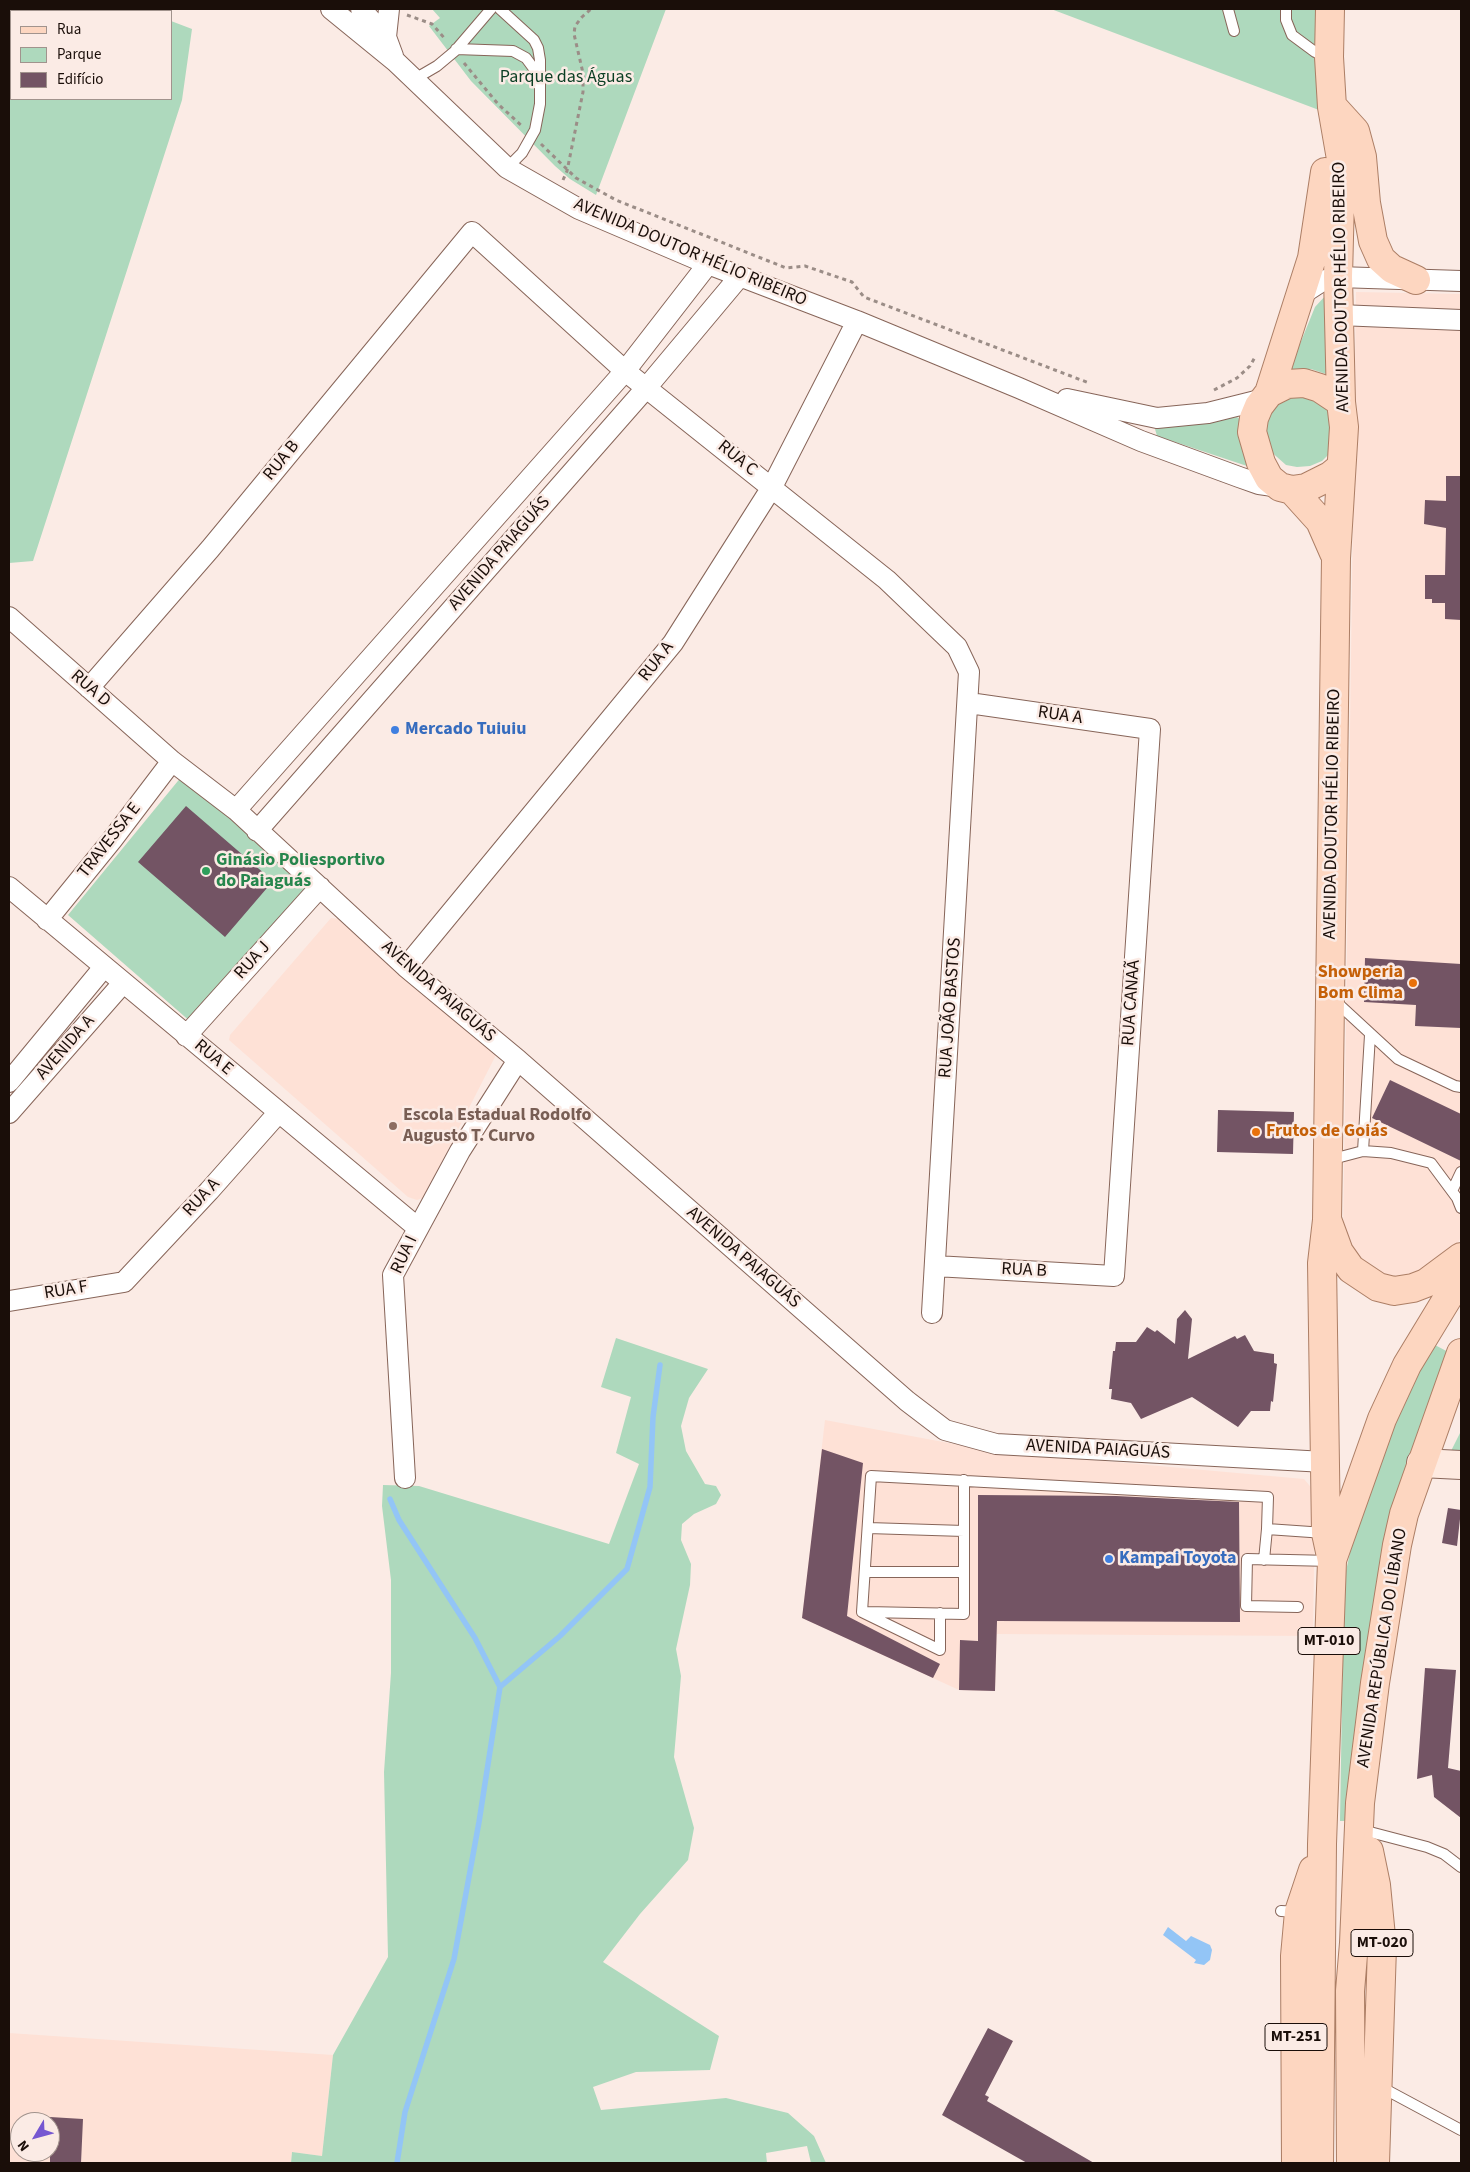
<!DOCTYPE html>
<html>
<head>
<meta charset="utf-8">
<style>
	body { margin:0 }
	#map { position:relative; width:1470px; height:2172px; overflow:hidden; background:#fbebe5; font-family:"Source Sans 3",sans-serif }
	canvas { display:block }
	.frame { position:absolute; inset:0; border:10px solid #1a0e09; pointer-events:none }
	.legend { position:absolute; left:10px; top:10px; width:162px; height:90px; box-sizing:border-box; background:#fbebe5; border:1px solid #a1938d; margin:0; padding:6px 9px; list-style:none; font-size:15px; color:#1a0e09 }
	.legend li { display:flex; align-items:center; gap:10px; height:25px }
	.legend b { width:25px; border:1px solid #a1938d }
	.north { position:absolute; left:10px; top:2112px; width:50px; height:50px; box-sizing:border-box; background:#fbebe5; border:1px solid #a1938d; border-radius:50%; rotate:233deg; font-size:14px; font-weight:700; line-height:20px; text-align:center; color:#1a0e09 }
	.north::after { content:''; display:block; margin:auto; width:18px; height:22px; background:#7657d1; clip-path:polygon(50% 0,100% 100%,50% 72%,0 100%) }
</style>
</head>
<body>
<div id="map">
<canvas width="1470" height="2172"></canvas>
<div class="frame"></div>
<ul class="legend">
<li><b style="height:6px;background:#fdd6c0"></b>Rua</li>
<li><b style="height:14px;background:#aed9bd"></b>Parque</li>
<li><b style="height:14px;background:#735464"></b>Edifício</li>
</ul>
<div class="north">N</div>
</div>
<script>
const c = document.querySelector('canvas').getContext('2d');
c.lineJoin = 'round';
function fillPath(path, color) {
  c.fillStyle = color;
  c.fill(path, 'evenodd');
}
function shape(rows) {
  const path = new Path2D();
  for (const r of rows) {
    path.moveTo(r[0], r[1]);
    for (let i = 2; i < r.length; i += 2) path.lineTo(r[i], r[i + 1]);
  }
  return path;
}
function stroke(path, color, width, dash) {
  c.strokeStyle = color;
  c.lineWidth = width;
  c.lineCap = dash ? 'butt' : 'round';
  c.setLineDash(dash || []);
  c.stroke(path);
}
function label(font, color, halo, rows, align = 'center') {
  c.font = font + ' "Source Sans 3",sans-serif';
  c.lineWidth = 5;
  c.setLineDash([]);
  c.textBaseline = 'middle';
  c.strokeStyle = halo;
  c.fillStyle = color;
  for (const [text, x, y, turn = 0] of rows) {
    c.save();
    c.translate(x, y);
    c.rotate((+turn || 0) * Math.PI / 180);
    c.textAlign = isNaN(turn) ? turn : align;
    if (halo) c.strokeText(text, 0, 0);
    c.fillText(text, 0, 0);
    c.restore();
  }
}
fillPath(shape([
	[1356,292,1461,294,1461,1237,1452,1255,1416,1280,1377,1275,1343,1241],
	[331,918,340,919,496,1055,423,1198,417,1200,408,1197,229,1040,230,1035],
	[825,1420,992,1451,1304,1479,1315,1492,1313,1636,997,1634,995,1691,959,1690,802,1618],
	[9,2033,333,2055,322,2156,292,2152,291,2163,9,2163],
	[20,2122,50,2122,50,2152,20,2152]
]), '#fee1d6');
fillPath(shape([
	[9,9,138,9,145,11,11,11,11,99,171,99,171,21,192,29,182,100,33,561,9,563],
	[432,9,666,9,596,195,570,179,555,166,471,81,429,26,440,18],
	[1051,9,1321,9,1319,110],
	[1326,295,1332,376,1311,369,1289,371,1315,307],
	[1292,394,1316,397,1334,415,1331,452,1322,461,1310,466,1297,467,1286,465,1268,449,1264,438,1266,415,1272,405],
	[1237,417,1241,420,1250,467,1157,436,1155,429,1159,426,1191,425],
	[182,776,311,890,192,1023,68,915],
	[616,1338,708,1369,689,1398,681,1426,686,1451,705,1484,716,1486,721,1495,716,1504,694,1514,682,1524,681,1540,691,1564,690,1585,676,1649,681,1676,674,1757,694,1828,688,1860,640,1914,603,1962,719,2036,710,2070,636,2072,593,2087,601,2110,726,2098,788,2113,814,2136,826,2163,811,2163,807,2146,766,2153,767,2163,291,2163,292,2152,322,2156,333,2055,388,1957,384,1772,391,1673,391,1580,382,1506,383,1485,419,1486,609,1544,639,1464,616,1453,631,1397,601,1387],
	[1433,1344,1456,1356,1370,1631,1354,1739,1349,1821,1340,1821,1344,1580,1359,1512,1388,1433],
	[1461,1431,1461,1458,1448,1457]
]), '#aed9bd');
fillPath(shape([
	[1168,1927,1186,1941,1191,1936,1210,1945,1212,1950,1210,1960,1204,1965,1194,1963,1196,1960,1163,1935]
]), '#93c5f6');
stroke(shape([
	[390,1499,399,1520,475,1638,500,1687],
	[397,2163,405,2112,454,1959,479,1822,500,1687,560,1636,627,1569,650,1487,653,1417,660,1365]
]), '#93c5f6', 5.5);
fillPath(shape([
	[1446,476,1461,476,1461,620,1445,619,1445,603,1432,603,1432,599,1425,599,1425,575,1445,575,1446,528,1424,524,1425,500,1446,501],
	[186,806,273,881,225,937,138,862],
	[1365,958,1461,964,1461,1028,1415,1026,1416,1005,1364,1002],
	[1390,1080,1461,1114,1461,1161,1372,1118],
	[1218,1110,1294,1112,1293,1154,1217,1152],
	[1185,1310,1192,1319,1188,1359,1235,1336,1237,1339,1245,1335,1254,1351,1274,1354,1274,1363,1277,1364,1273,1402,1271,1401,1270,1411,1251,1411,1238,1427,1192,1397,1141,1419,1131,1403,1111,1399,1112,1389,1109,1389,1113,1351,1115,1351,1116,1342,1136,1342,1147,1327,1155,1332,1157,1330,1175,1344,1177,1319],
	[822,1449,863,1463,847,1616,940,1664,933,1678,802,1618],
	[978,1495,1116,1496,1239,1502,1240,1622,997,1621,995,1691,959,1690,960,1640,978,1641],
	[1448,1508,1461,1510,1457,1546,1442,1543],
	[1425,1668,1456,1670,1448,1768,1461,1771,1461,1818,1434,1797,1432,1775,1417,1779],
	[988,2028,1013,2041,985,2095,989,2097,987,2101,1094,2163,1027,2163,942,2115],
	[50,2117,83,2119,81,2163,50,2163]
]), '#735464');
const lane = shape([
	[500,9,534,40,538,48,540,60,540,104,535,130,522,153,507,168],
	[1228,9,1234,31],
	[1286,9,1286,20,1292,35,1315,52,1327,57],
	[456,49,513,51,526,58,540,77],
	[413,80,437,66,455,51,491,9],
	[1334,1000,1398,1059,1455,1086,1461,1087],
	[1363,1151,1370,1035],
	[1329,1160,1363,1151,1391,1153,1431,1163,1457,1198,1461,1208],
	[1452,1191,1461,1172],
	[868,1528,964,1531],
	[1264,1560,1267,1529],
	[865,1572,964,1572],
	[1298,1607,1246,1606,1247,1559,1331,1561],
	[866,1612,964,1614,964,1480],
	[940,1613,940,1650,862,1612,871,1476,1268,1497,1267,1529,1325,1533],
	[1366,1831,1427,1847,1444,1854,1461,1867],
	[1281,1911,1298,1912],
	[1379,2086,1461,2130]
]);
const street = shape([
	[331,9,396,62,507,168,579,209,708,264,857,321,1019,388,1141,441,1239,477,1259,484,1280,487],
	[361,9,386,37,393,56],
	[386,37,389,9],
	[1302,294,1322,281,1338,277,1461,281],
	[1339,315,1461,320],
	[1067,399,1157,418,1208,413,1264,399],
	[9,617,172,761,236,810,406,967,518,1060,907,1401,945,1430,996,1444,1325,1462],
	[89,688,210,549,472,232,625,371,887,580,957,647,969,672,932,1313],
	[236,810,625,371,708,264],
	[257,831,647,387,740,276],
	[9,887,418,1228],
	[47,920,112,840,172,761],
	[406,967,673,643,772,487,857,321],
	[186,1036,320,887],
	[9,1082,104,967],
	[9,1113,123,983],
	[935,1266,1114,1276,1150,729,969,703],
	[9,1301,124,1282,209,1191,279,1112],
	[405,1478,393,1275,460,1151,518,1060]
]);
const secondary = shape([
	[1421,1463,1461,1465]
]);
const primary = shape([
	[1335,109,1355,131,1362,157,1366,203,1373,241,1381,259,1392,269,1416,280],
	[1325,172,1312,258,1269,393,1259,406,1254,418,1252,432,1261,463,1269,478,1280,487,1292,490,1306,488,1330,476,1341,467],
	[1269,393,1287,384,1304,383,1320,388,1341,402],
	[1292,490,1320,521,1334,553],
	[1328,1222,1339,1252,1351,1269,1378,1287,1394,1291,1413,1288,1426,1283,1461,1257],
	[1332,1560,1382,1419,1407,1365,1461,1276],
	[1369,1851,1376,1885,1382,1947,1375,2163],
	[1296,2163,1295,1956,1299,1912,1313,1870],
	[1319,2163,1322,1844,1332,1561,1326,1533,1322,1263,1327,1220,1336,558,1344,427,1341,402,1338,277,1341,159,1332,107,1329,57,1330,9],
	[1351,2163,1350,1991,1354,1943,1360,1803,1375,1683,1397,1545,1404,1514,1461,1353]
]);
stroke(lane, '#876559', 12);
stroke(street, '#876559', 22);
stroke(secondary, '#876559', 30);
stroke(primary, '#ac7e65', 30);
stroke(shape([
	[407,15,432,24,446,40],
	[464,63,498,104,522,126],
	[541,144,576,178,616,200,786,268,805,266,852,282,864,297,1089,383],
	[563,180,567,171,583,92,583,73,574,34,575,26,582,17,591,9],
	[1214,390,1237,378,1250,366,1255,357]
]), '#9b8d87', 3, [4, 4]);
stroke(lane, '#fff', 10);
stroke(street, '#fff', 20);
stroke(secondary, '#feeae0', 28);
stroke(primary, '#fdd6c0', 28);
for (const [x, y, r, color] of [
	[395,730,5,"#3f7fe0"],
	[206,871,5,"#2e9e5b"],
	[1413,983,5,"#e8710a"],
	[393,1126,5,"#8d6e63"],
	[1256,1132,5,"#e8710a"],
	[1109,1559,5,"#3f7fe0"]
]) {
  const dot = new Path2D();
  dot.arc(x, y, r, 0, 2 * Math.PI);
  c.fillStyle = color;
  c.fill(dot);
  stroke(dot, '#fbebe5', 2);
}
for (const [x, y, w] of [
	[1329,1641,62],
	[1382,1943,62],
	[1296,2037,62]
]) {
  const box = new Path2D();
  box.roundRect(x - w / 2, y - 13.5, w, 27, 4);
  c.fillStyle = '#fbebe5';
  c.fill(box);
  stroke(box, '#1a0e09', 1);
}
label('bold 16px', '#1a0e09', null, [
	["MT-010",1329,1641],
	["MT-020",1382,1943],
	["MT-251",1296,2037]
]);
label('18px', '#0a3e23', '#fbebe5', [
	["Parque das Águas",566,78]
]);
label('18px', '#1a0e09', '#fbebe5', [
	["AVENIDA DOUTOR HÉLIO RIBEIRO",690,253,23],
	["AVENIDA DOUTOR HÉLIO RIBEIRO",1342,287,-91],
	["RUA C",737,459,39],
	["RUA B",282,461,-51],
	["AVENIDA PAIAGUÁS",500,554,-49],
	["RUA A",657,662,-52],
	["RUA D",90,689,41],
	["RUA A",1060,716,8],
	["AVENIDA DOUTOR HÉLIO RIBEIRO",1333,814,-89],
	["TRAVESSA E",110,841,-52],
	["RUA J",253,961,-48],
	["AVENIDA PAIAGUÁS",438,992,41],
	["RUA CANAÃ",1132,1003,-86],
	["RUA JOÃO BASTOS",951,1008,-86],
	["AVENIDA A",66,1048,-49],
	["RUA E",213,1058,40],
	["RUA A",202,1198,-47],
	["RUA I",405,1255,-65],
	["AVENIDA PAIAGUÁS",743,1258,41],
	["RUA B",1024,1271,3],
	["RUA F",66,1291,-9],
	["AVENIDA PAIAGUÁS",1098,1450,3],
	["AVENIDA REPÚBLICA DO LÍBANO",1383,1648,-81]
]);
label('bold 18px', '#366cbe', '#fbebe5', [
	["Mercado Tuiuiu",405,730],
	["Kampai Toyota",1119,1559]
], 'left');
label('bold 18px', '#27864d', '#fbebe5', [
	["Ginásio Poliesportivo",216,861],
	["do Paiaguás",216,882]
], 'left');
label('bold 18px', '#c56008', '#fbebe5', [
	["Showperia",1403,973],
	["Bom Clima",1403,994],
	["Frutos de Goiás",1266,1132,"left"]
], 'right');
label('bold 18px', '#785e54', '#fbebe5', [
	["Escola Estadual Rodolfo",403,1116],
	["Augusto T. Curvo",403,1137]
], 'left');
</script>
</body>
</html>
